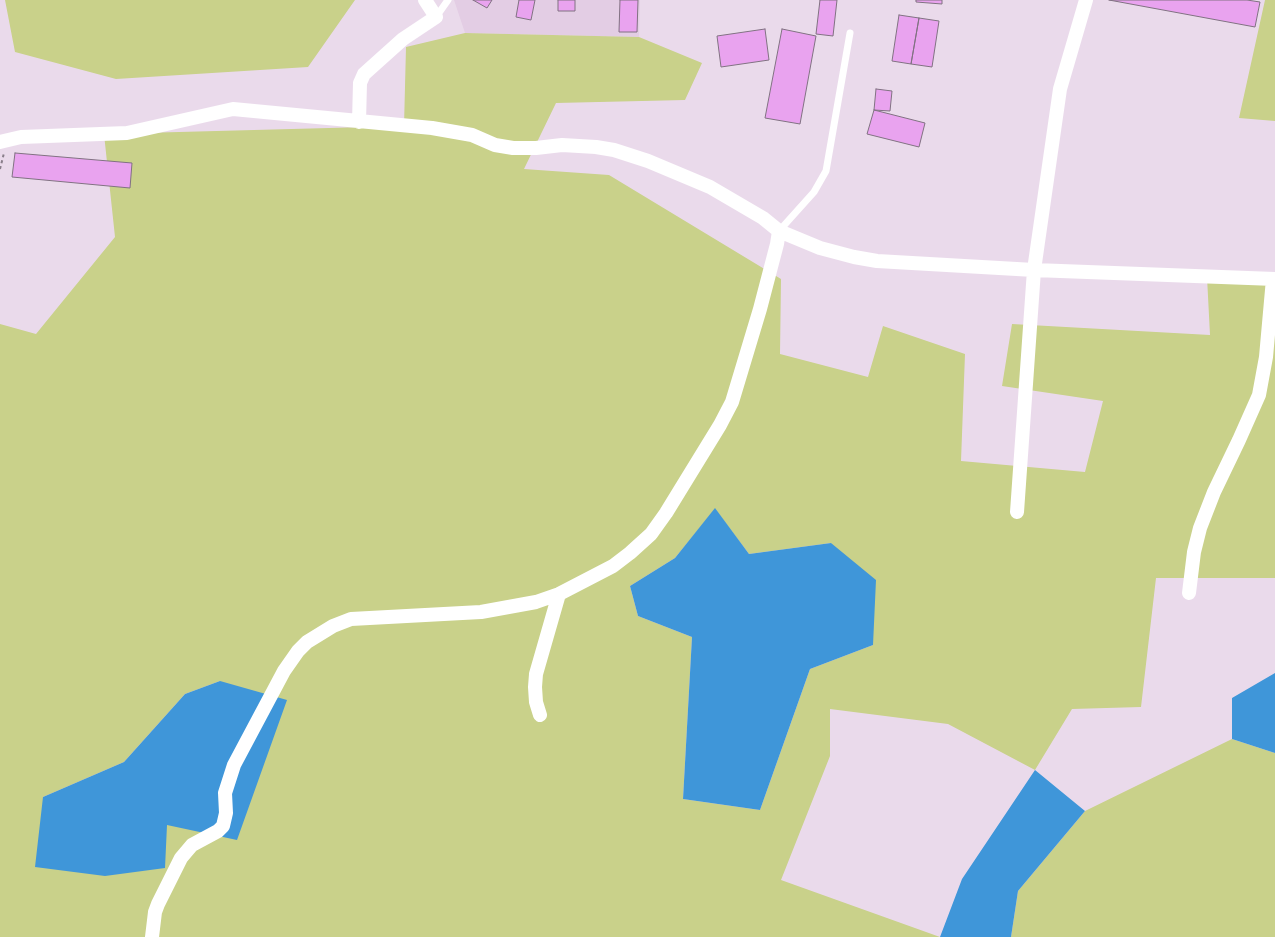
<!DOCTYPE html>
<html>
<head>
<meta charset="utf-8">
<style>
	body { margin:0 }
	canvas { display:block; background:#eadaeb }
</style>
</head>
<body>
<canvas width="1275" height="937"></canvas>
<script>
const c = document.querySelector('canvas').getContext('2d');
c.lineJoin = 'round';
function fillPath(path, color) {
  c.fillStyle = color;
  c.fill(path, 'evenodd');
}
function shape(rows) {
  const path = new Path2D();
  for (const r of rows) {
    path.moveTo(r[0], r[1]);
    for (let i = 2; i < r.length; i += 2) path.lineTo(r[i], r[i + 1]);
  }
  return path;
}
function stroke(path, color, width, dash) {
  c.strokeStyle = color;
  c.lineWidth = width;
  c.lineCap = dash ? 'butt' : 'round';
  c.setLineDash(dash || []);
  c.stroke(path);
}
fillPath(shape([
	[454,0,640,0,639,37,465,33]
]), '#e3cde4');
fillPath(shape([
	[5,0,355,0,308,67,116,79,15,52],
	[1265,0,1275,0,1275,121,1239,118],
	[465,33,639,37,702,63,685,100,556,103,524,169,609,175,781,279,780,354,868,377,883,326,965,354,961,461,1085,472,1103,401,1002,386,1012,324,1210,335,1207,277,1275,278,1275,578,1156,578,1141,707,1072,709,1035,770,948,724,830,709,830,756,781,880,940,937,0,937,0,324,36,334,115,237,104,134,404,126,406,47],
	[715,509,749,554,831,543,873,645,810,669,760,810,683,799,692,637,638,616,630,586,675,558],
	[220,681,167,825,43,797,124,762,185,694],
	[1232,739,1275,753,1275,937,1011,937,1018,891,1085,811]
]), '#c9d18a');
fillPath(shape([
	[715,508,749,554,831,543,876,580,873,645,810,669,760,810,683,799,692,637,638,616,630,586,675,558],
	[1275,673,1275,753,1232,739,1232,698],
	[220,681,287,700,237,840,167,825,165,868,105,876,35,867,43,797,124,762,185,694],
	[1035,770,1085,811,1018,891,1011,937,940,937,962,879]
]), '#3f96d9');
const building = shape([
	[473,0,492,0,487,8,473,0],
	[519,0,535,0,531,20,516,17,519,0],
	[558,0,575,0,575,11,558,11,558,0],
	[620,0,638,0,637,32,619,32,620,0],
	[820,0,837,0,833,36,816,34,820,0],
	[916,0,942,0,942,4,916,2,916,0],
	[1109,0,1247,0,1260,2,1255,27,1109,0],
	[899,15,919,18,911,64,892,61,899,15],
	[919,18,939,21,932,67,911,64,919,18],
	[765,29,769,60,721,67,717,36,765,29],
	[782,29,816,36,800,124,765,118,782,29],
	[876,89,892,91,890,111,874,110,876,89],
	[874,110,925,123,919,147,867,134,874,110],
	[15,153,132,163,130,188,12,177,15,153]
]);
fillPath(building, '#e9a3ef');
stroke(building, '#817282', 1);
stroke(shape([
	[0,169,4,153]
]), '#897e8a', 2, [3, 3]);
stroke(shape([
	[436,17,448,0],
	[779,231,814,192,826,171,850,33]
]), '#fff', 7);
stroke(shape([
	[359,122,360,83,364,74,403,39,436,17,425,0],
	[0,142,21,137,127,133,233,109,432,128,472,135,495,145,513,148,536,148,562,145,596,147,614,150,648,161,710,187,763,218,779,231,820,248,854,257,877,261,1034,270,1275,279],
	[1017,512,1034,270,1060,89,1086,0],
	[1189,593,1194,552,1200,528,1214,492,1239,440,1259,395,1266,357,1273,279],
	[540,715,536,702,535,687,536,674,559,594],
	[152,937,155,912,158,904,181,858,192,845,218,831,223,826,226,813,225,793,234,765,284,671,298,651,307,642,333,626,351,619,481,612,536,602,559,594,613,566,630,553,651,534,666,513,720,425,732,402,760,309,777,244,779,231]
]), '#fff', 14);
</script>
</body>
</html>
